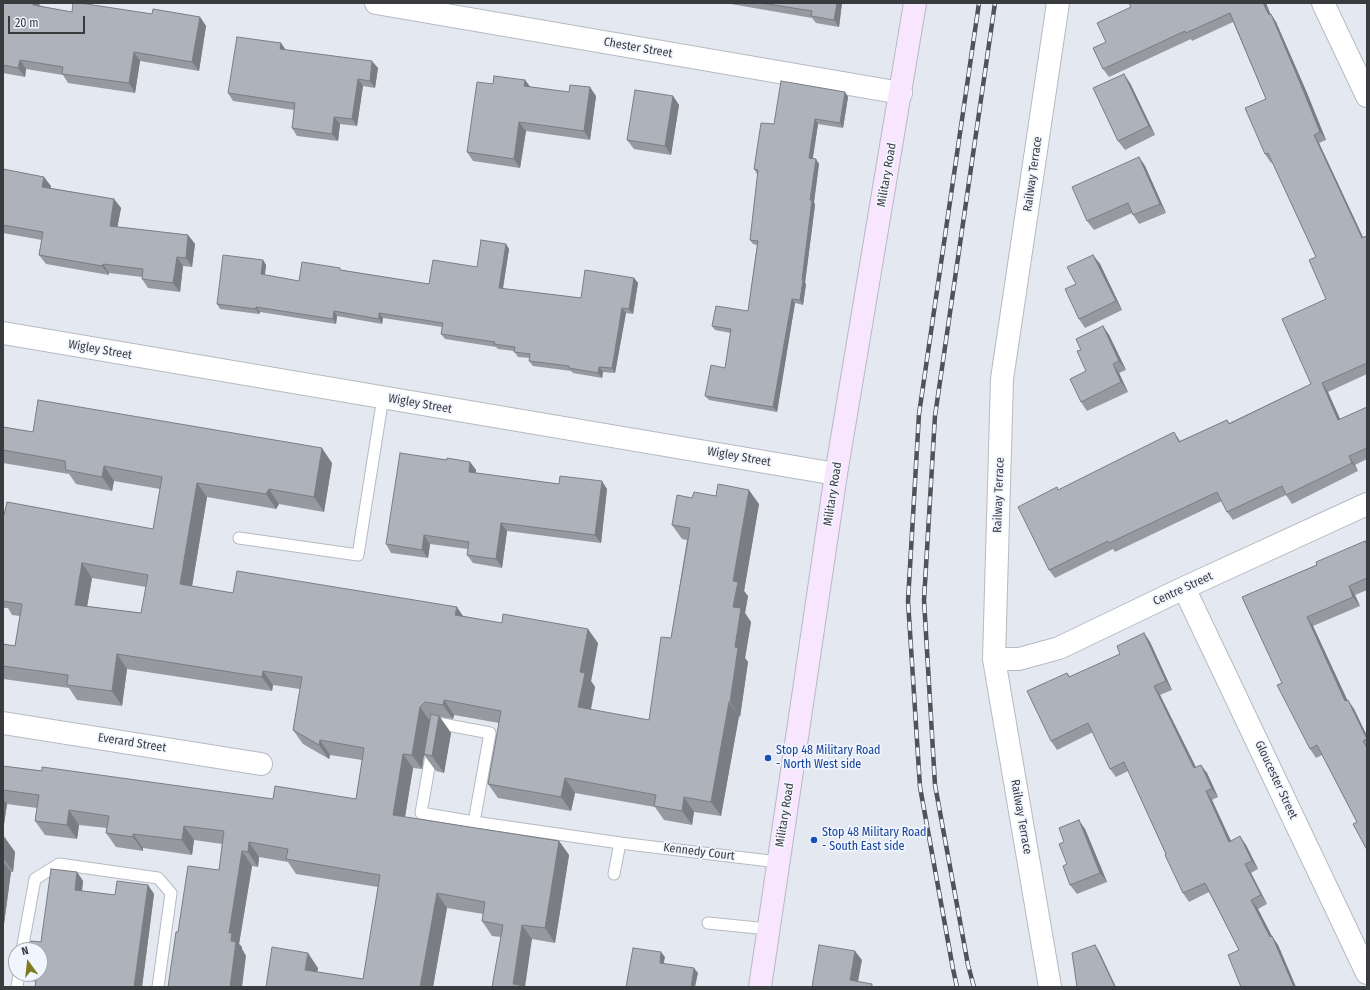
<!DOCTYPE html>
<html>
<head>
<meta charset="utf-8">
<style>
	body { margin:0 }
	#map { position:relative; width:1370px; height:990px; overflow:hidden; background:#e4e8f1; font-family:"Fira Sans Condensed",sans-serif }
	canvas { display:block }
	.frame { position:absolute; inset:0; border:4px solid #3a3b3f; pointer-events:none }
	.north { position:absolute; left:8px; top:942px; width:40px; height:40px; box-sizing:border-box; background:#f1f5fe; border:1px solid #a8abb2; border-radius:50%; rotate:345deg; font-size:11px; font-weight:700; line-height:16px; text-align:center; color:#3a3b3f }
	.north::after { content:''; display:block; margin:auto; width:14px; height:18px; background:#7e7c23; clip-path:polygon(50% 0,100% 100%,50% 72%,0 100%) }
	.scale { position:absolute; left:8px; top:16px; width:77px; height:18px; box-sizing:border-box; border:2px solid #3a3b3f; border-top:0; padding-left:5px; font-size:12px; line-height:14px; white-space:nowrap; color:#3a3b3f; -webkit-text-stroke:3px #f1f5fe; paint-order:stroke }
</style>
</head>
<body>
<div id="map">
<canvas width="1370" height="990"></canvas>
<div class="frame"></div>
<div class="north">N</div>
<div class="scale">20 m</div>
</div>
<script>
const c = document.querySelector('canvas').getContext('2d');
c.lineJoin = 'round';
function shape(rows) {
  const path = new Path2D();
  for (const r of rows) {
    path.moveTo(r[0], r[1]);
    for (let i = 2; i < r.length; i += 2) path.lineTo(r[i], r[i + 1]);
  }
  return path;
}
function stroke(path, color, width, dash) {
  c.strokeStyle = color;
  c.lineWidth = width;
  c.lineCap = dash ? 'butt' : 'round';
  c.setLineDash(dash || []);
  c.stroke(path);
}
function fillPath(path, color) {
  c.fillStyle = color;
  c.fill(path, 'evenodd');
}
function label(font, color, halo, rows, align = 'center') {
  c.font = font + ' "Fira Sans Condensed",sans-serif';
  c.lineWidth = 3.5;
  c.setLineDash([]);
  c.textBaseline = 'middle';
  c.strokeStyle = halo;
  c.fillStyle = color;
  for (const [text, x, y, turn = 0] of rows) {
    c.save();
    c.translate(x, y);
    c.rotate((+turn || 0) * Math.PI / 180);
    c.textAlign = isNaN(turn) ? turn : align;
    if (halo) c.strokeText(text, 0, 0);
    c.fillText(text, 0, 0);
    c.restore();
  }
}
const lane = shape([
	[239,538,358,555,383,397],
	[436,729,437,723,490,733,474,822],
	[432,750,421,813,474,822,620,843,778,862],
	[614,874,620,843],
	[708,923,768,929],
	[22,950,35,879,59,864,158,878,171,893,158,987],
	[17,987,19,974]
]);
const street = shape([
	[376,3,901,93],
	[1323,3,1367,96],
	[3,333,836,474],
	[1184,588,1367,973],
	[994,659,1019,659,1059,648,1184,588,1367,504],
	[3,723,261,764],
	[1050,987,994,659,1002,379,1058,3]
]);
const secondary = shape([
	[760,987,836,474,915,3]
]);
stroke(lane, '#b6bac2', 13);
stroke(street, '#b6bac2', 24);
stroke(secondary, '#b6bac2', 24);
stroke(lane, '#fff', 11);
stroke(street, '#fff', 22);
stroke(secondary, '#f8e6ff', 22);
const rail = shape([
	[957,987,953,969,920,787,908,601,919,414,979,3],
	[974,987,968,965,935,785,924,600,935,416,995,3]
]);
stroke(rail, '#515257', 4.5);
stroke(rail, '#f1f5fe', 3, [9]);
fillPath(shape([
	[3,3,40,6,72,12,152,14,200,17,206,26,199,71,140,61,135,93,68,83,63,75,26,69,25,77,3,73],
	[725,3,842,3,839,27,816,23,812,18],
	[1266,3,1270,14,1276,22,1307,93,1326,140,1319,143,1363,237,1367,236,1367,374,1328,392,1340,419,1367,407,1367,459,1355,465,1358,471,1292,504,1286,495,1233,520,1227,512,1222,501,1115,552,1113,549,1055,578,1049,570,1059,490,1180,441,1227,420,1229,423,1311,384,1326,299,1316,257,1272,162,1271,163,1265,154,1266,99,1233,22,1192,41,1191,39,1109,77,1103,69,1093,48],
	[281,43,286,50,378,68,375,88,363,86,357,126,340,124,338,141,297,136,292,128,294,110,233,101,228,93],
	[525,80,530,87,596,96,590,140,526,131,520,168,473,161,467,152,493,84],
	[1130,83,1155,135,1125,150,1118,141],
	[845,92,848,97,843,128,818,124,813,158,819,164,814,202,815,205,805,283,806,284,803,305,795,303,777,412,709,400,705,396,725,368,731,333,715,330,712,326,748,311,757,245,753,244,750,240,758,174,757,174,754,169,774,124],
	[673,96,679,105,671,155,634,149,627,140],
	[1139,157,1145,166,1166,213,1139,224,1132,213,1094,230,1087,221],
	[3,169,51,186,50,188,114,199,121,208,117,227,188,235,195,244,192,267,183,266,180,292,148,288,142,279,142,277,109,273,109,275,46,264,39,255,42,240,3,233],
	[506,244,509,249,503,289,581,298,634,278,638,283,633,314,626,313,615,373,603,372,602,378,573,373,571,371,533,366,529,361,530,358,518,357,514,351,498,349,496,347,445,339,441,334,442,327,383,318,382,324,337,316,336,324,260,312,259,314,220,309,217,304,263,260,266,265,265,275,299,281,342,270,429,284,477,267],
	[1093,255,1100,264,1122,310,1085,328,1079,319,1076,284],
	[1103,326,1109,335,1126,370,1119,373,1128,392,1087,411,1081,402,1086,371,1081,350],
	[3,427,33,432,332,463,324,512,279,504,276,509,207,497,192,586,233,593,463,616,598,643,591,681,595,687,591,710,649,720,671,638,687,540,682,539,672,525,692,498,759,504,744,591,748,596,745,613,751,622,745,658,748,662,740,717,739,716,721,816,694,812,692,825,664,820,655,807,575,793,571,811,498,798,488,784,499,723,454,715,453,719,440,717,451,733,444,773,436,771,424,755,422,769,413,768,405,817,559,841,569,855,555,943,532,939,492,987,501,937,492,936,482,921,483,914,447,908,433,987,266,987,318,968,317,972,363,979,378,887,296,874,288,862,259,857,258,867,252,866,239,944,242,947,242,949,246,956,178,932,219,870,222,844,194,840,192,855,143,848,143,851,116,847,106,833,107,828,79,825,77,839,45,835,35,821,37,808,7,804,3,831,3,766,273,799,356,799,362,760,330,755,329,759,303,744,293,730,300,689,273,685,272,691,127,669,122,706,77,700,69,688,3,679,3,644,15,646,20,616,12,615,8,608,3,608,3,515,153,529,160,489,114,481,112,491,76,484,69,474,3,463],
	[92,578,146,587,141,613,87,606],
	[447,460,470,462,476,470,476,473,559,484,607,489,601,543,507,531,502,568,473,563,467,555,468,549,430,544,428,558,391,553,386,544],
	[1367,543,1367,590,1355,595,1360,606,1313,626,1347,700,1354,709,1367,736,1367,850,1357,822,1322,755,1316,758,1310,749,1282,683,1242,597],
	[1144,633,1150,642,1172,690,1160,695,1196,767,1207,773,1218,797,1212,800,1231,841,1246,845,1258,869,1251,873,1267,904,1258,909,1271,936,1278,945,1296,987,1241,987,1239,950,1209,892,1189,902,1183,893,1166,854,1128,771,1116,777,1110,769,1093,732,1057,750,1051,741,1067,673,1070,677,1120,654],
	[1085,829,1107,882,1077,894,1070,885,1064,842],
	[3,837,5,838,15,852,13,872,11,872,3,931],
	[77,872,83,881,82,891,115,895,148,885,154,894,142,987,35,987,36,982,32,981,27,974,40,974,41,942]
]), '#9699a0');
fillPath(shape([
	[33,3,38,3,41,6,33,5],
	[837,3,842,3,839,27,834,20],
	[1263,3,1266,3,1274,23,1269,15],
	[1271,14,1276,22,1307,93,1326,140,1320,132],
	[200,17,206,26,199,71,192,62],
	[281,43,286,51,280,49],
	[134,52,140,61,135,93,129,83],
	[20,60,26,69,25,77,18,68],
	[372,61,378,68,375,88,370,81],
	[1124,74,1130,83,1155,135,1149,126],
	[358,79,363,86,357,126,352,119],
	[525,80,532,89,524,86],
	[590,87,596,96,590,140,584,131],
	[845,92,848,97,843,128,840,123],
	[673,96,679,105,671,155,665,146],
	[334,117,340,124,338,141,332,134],
	[815,119,818,124,812,162,809,158],
	[519,122,526,131,520,168,514,159],
	[1314,135,1319,143,1367,246,1362,238],
	[1139,157,1145,166,1166,213,1160,204],
	[816,159,819,164,814,202,815,205,805,283,806,284,803,305,800,300,810,200],
	[44,177,51,186,49,196,42,187],
	[114,199,121,208,116,235,110,226],
	[188,235,195,244,192,267,186,258],
	[506,244,509,249,502,293,499,288],
	[1093,255,1100,264,1122,310,1116,301],
	[177,257,183,266,180,292,173,283],
	[263,260,266,265,264,279,261,274],
	[103,264,109,273,109,275,102,266],
	[634,278,638,283,633,314,629,309],
	[792,299,795,303,777,412,773,407],
	[256,307,260,312,259,314,256,309],
	[622,308,626,313,615,373,612,368],
	[334,311,337,316,336,324,333,319],
	[379,313,383,318,382,324,379,319],
	[1103,326,1109,335,1126,370,1119,361],
	[1113,364,1119,373,1128,392,1121,382],
	[599,367,603,372,602,378,598,373],
	[1322,383,1328,392,1344,428,1338,420],
	[1174,432,1180,441,1185,450,1179,442],
	[322,448,332,463,324,512,314,497],
	[1349,456,1355,465,1358,471,1352,463],
	[470,462,476,470,475,480,469,472],
	[104,466,114,481,112,491,102,477],
	[602,481,607,489,601,543,595,535],
	[197,483,207,497,190,598,180,584],
	[269,489,279,504,276,509,266,494],
	[749,490,759,504,744,591,748,596,745,613,751,622,745,658,748,662,740,717,730,702,735,647,733,607,733,581],
	[501,523,507,531,502,568,496,559],
	[424,535,430,544,428,558,422,550],
	[82,563,92,578,85,619,75,605],
	[1349,586,1355,595,1360,606,1353,597],
	[457,607,467,622,455,615],
	[1307,617,1313,626,1352,710,1345,701],
	[588,629,598,643,591,681,595,687,588,722,578,707,580,672],
	[1144,633,1150,642,1172,690,1166,681],
	[117,654,127,669,122,706,112,691],
	[263,671,273,685,272,691,262,677],
	[1154,686,1160,695,1200,776,1194,768],
	[444,700,454,715,453,719,443,705],
	[1348,700,1354,709,1367,736,1367,739],
	[729,702,739,716,721,816,711,802],
	[420,707,430,721,424,754,424,755,422,769,412,755],
	[439,716,451,733,444,773,432,756],
	[320,740,330,755,329,759,319,745],
	[403,754,413,768,403,829,393,815],
	[1201,765,1207,773,1218,797,1212,789],
	[565,778,575,793,571,811,561,797],
	[1206,791,1212,800,1235,850,1229,842],
	[684,797,694,812,692,825,682,811],
	[3,799,7,804,3,831],
	[69,810,79,825,77,839,67,825],
	[1079,820,1085,829,1107,882,1100,873],
	[184,826,194,840,192,855,182,840],
	[133,834,143,848,143,851,133,837],
	[1240,836,1246,845,1258,869,1252,861],
	[5,838,15,852,13,872,3,858],
	[559,841,569,855,555,943,545,928],
	[249,842,259,857,258,867,248,852],
	[242,851,252,866,239,944,242,947,242,949,246,956,242,987,230,987,231,941,229,933],
	[3,861,11,872,3,931],
	[1245,864,1251,873,1267,904,1261,895],
	[77,872,83,881,81,899,75,890],
	[148,885,154,894,142,987,134,987],
	[437,893,447,908,433,987,420,987],
	[1251,900,1258,909,1274,940,1272,936,1278,945,1296,987,1294,987,1270,937],
	[522,925,532,939,525,987,513,984],
	[1095,945,1099,951,1116,987,1115,987],
	[855,951,862,960,857,987,850,980],
	[661,952,665,957,663,967,660,963],
	[308,953,318,968,315,984,305,970],
	[694,968,698,973,695,987,691,987]
]), '#7a7d82');
const building = shape([
	[3,3,33,3,33,5,72,12,73,3,80,3,152,14,153,9,200,17,192,62,134,52,129,83,62,74,63,67,20,60,18,68,3,65,3,3],
	[761,3,837,3,834,20,811,16,812,11,761,3],
	[1129,3,1263,3,1269,15,1271,14,1301,85,1320,132,1314,135,1362,238,1367,236,1367,363,1322,383,1338,420,1367,407,1367,448,1349,456,1352,463,1286,495,1282,486,1227,512,1217,492,1109,543,1108,541,1049,570,1018,507,1057,487,1058,490,1174,432,1179,442,1227,420,1229,424,1311,384,1282,319,1326,299,1309,260,1316,257,1268,153,1265,154,1245,108,1266,99,1230,13,1186,33,1185,31,1103,69,1093,48,1106,42,1097,23,1131,7,1129,3],
	[237,37,281,43,280,49,372,61,370,81,358,79,352,119,334,117,332,134,292,128,295,103,228,93,237,37],
	[1124,74,1149,126,1118,141,1093,88,1124,74],
	[494,76,525,80,524,86,569,92,570,85,590,87,584,131,519,122,514,159,467,152,477,82,493,84,494,76],
	[781,81,845,92,840,123,815,119,809,158,816,159,810,200,812,200,802,280,803,280,800,300,792,299,773,407,705,396,711,365,725,368,731,329,712,326,716,306,748,311,758,241,750,240,758,170,754,169,761,123,774,124,781,81],
	[635,90,673,96,665,146,627,140,635,90],
	[1139,157,1160,204,1133,215,1128,203,1087,221,1072,187,1139,157],
	[3,169,44,177,42,187,114,199,110,226,188,235,186,258,177,257,173,283,142,279,143,269,103,264,102,266,39,255,43,232,3,225,3,169],
	[481,240,506,244,499,288,581,298,585,270,634,278,629,309,622,308,612,368,599,367,598,373,569,368,569,366,529,361,530,354,514,352,515,347,494,344,495,342,441,334,443,323,379,313,379,319,334,311,333,319,256,307,256,309,217,304,223,255,263,260,261,274,299,281,302,262,340,268,340,270,429,284,433,260,477,267,481,240],
	[1093,255,1116,301,1079,319,1065,289,1076,284,1067,267,1093,255],
	[1103,326,1119,361,1113,364,1121,382,1081,402,1070,379,1086,371,1077,351,1081,350,1076,339,1103,326],
	[38,400,322,448,314,497,269,489,266,494,197,483,180,584,233,593,237,571,457,607,455,615,502,623,503,614,588,629,580,672,585,673,578,707,649,720,661,637,671,638,690,528,672,525,677,495,692,498,694,492,716,496,718,484,749,490,733,581,738,582,733,607,741,608,735,647,738,648,730,702,729,702,711,802,684,797,682,811,654,806,656,795,565,778,561,797,488,784,501,711,444,700,443,705,425,702,420,707,412,755,403,754,393,815,559,841,545,928,522,925,513,984,529,987,492,987,503,925,482,921,485,902,437,893,420,987,266,987,272,947,308,953,305,970,363,979,380,875,286,859,288,849,249,842,248,852,242,851,229,933,232,933,231,941,236,942,230,987,168,987,176,932,178,932,188,866,219,870,224,831,184,826,182,840,133,834,133,837,106,833,109,816,69,810,67,825,35,821,39,795,3,790,3,766,42,771,42,767,273,799,275,786,356,799,364,748,320,740,319,745,293,730,302,677,263,671,262,677,117,654,112,691,67,685,68,675,3,666,3,644,15,646,22,604,3,601,3,515,4,515,7,502,153,529,162,477,104,466,102,477,66,470,65,461,3,450,3,427,33,432,38,400],
	[82,563,148,575,141,613,75,605,82,563],
	[400,453,447,460,447,458,470,462,469,472,559,484,560,476,602,481,595,535,501,523,496,559,467,555,469,542,424,535,422,550,386,544,400,453],
	[1365,541,1367,545,1367,578,1349,586,1353,597,1307,617,1345,701,1348,700,1367,739,1363,741,1367,748,1367,850,1353,824,1357,822,1317,745,1310,749,1277,685,1282,683,1242,597,1317,565,1316,562,1365,541],
	[1144,633,1166,681,1154,686,1194,768,1201,765,1212,789,1206,791,1229,842,1240,836,1252,861,1245,864,1261,895,1251,900,1270,937,1272,936,1294,987,1241,987,1228,955,1239,950,1205,883,1183,893,1165,855,1166,854,1124,762,1110,769,1088,723,1051,741,1027,691,1067,673,1069,677,1120,654,1117,646,1144,633],
	[431,714,439,716,432,756,424,754,431,714],
	[1079,820,1100,873,1070,885,1063,866,1067,864,1059,844,1064,842,1059,828,1079,820],
	[3,837,5,838,3,856,3,837],
	[51,869,77,872,75,890,115,895,117,881,148,885,134,987,35,987,37,974,40,974,40,950,29,950,31,941,41,942,51,869],
	[819,945,855,951,850,980,872,984,872,987,812,987,819,945],
	[1095,945,1115,987,1077,987,1072,953,1095,945],
	[633,948,661,952,660,963,694,968,691,987,626,987,633,948]
]);
fillPath(building, '#aeb2ba');
stroke(building, '#7a7d82', 1);
for (const [x, y, r, color] of [
	[768,758,4,"#1a4fb4"],
	[814,840,4,"#1a4fb4"]
]) {
  const dot = new Path2D();
  dot.arc(x, y, r, 0, 2 * Math.PI);
  c.fillStyle = color;
  c.fill(dot);
  stroke(dot, '#f1f5fe', 1.5);
}
label('12px', '#3a3b3f', '#f1f5fe', [
	["Chester Street",638,48,10],
	["Railway Terrace",1033,174,-82],
	["Military Road",887,175,-80],
	["Wigley Street",100,350,10],
	["Wigley Street",420,404,10],
	["Wigley Street",739,457,10],
	["Military Road",833,494,-81],
	["Railway Terrace",999,495,-88],
	["Centre Street",1183,589,-25],
	["Everard Street",132,743,9],
	["Gloucester Street",1276,780,65],
	["Military Road",785,815,-81],
	["Railway Terrace",1021,817,80],
	["Kennedy Court",699,852,7]
]);
label('12px', '#164399', '#f1f5fe', [
	["Stop 48 Military Road",776,751],
	["- North West side",776,765],
	["Stop 48 Military Road",822,833],
	["- South East side",822,847]
], 'left');
</script>
</body>
</html>
